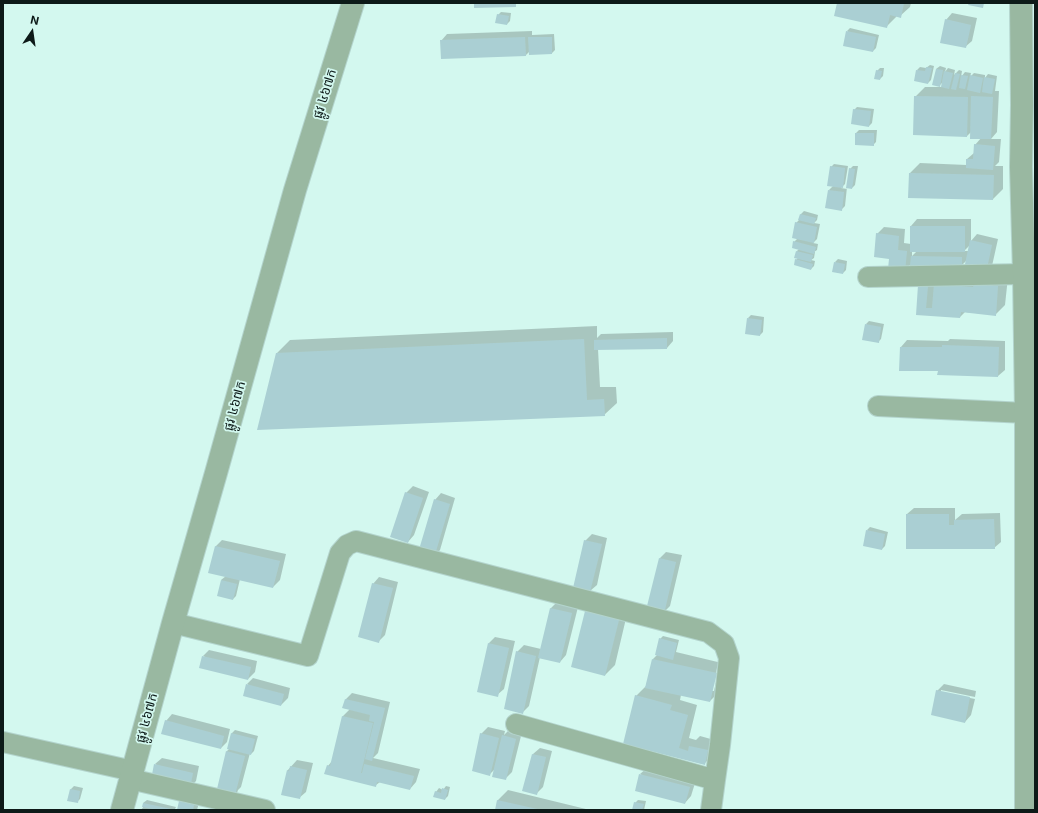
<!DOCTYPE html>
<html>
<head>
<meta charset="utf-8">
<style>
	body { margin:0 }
	#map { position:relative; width:1038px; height:813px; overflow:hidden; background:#d3f8ef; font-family:Inter,sans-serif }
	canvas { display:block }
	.frame { position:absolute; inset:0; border:4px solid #0d1a18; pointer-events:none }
	.north { position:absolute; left:12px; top:12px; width:40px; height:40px; -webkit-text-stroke:3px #d3f8ef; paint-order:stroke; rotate:13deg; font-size:11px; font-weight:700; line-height:16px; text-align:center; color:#0d1a18 }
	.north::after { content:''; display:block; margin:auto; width:14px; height:18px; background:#0d1a18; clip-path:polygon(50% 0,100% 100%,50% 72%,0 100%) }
</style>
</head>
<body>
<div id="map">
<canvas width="1038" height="813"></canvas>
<div class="frame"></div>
<div class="north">N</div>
</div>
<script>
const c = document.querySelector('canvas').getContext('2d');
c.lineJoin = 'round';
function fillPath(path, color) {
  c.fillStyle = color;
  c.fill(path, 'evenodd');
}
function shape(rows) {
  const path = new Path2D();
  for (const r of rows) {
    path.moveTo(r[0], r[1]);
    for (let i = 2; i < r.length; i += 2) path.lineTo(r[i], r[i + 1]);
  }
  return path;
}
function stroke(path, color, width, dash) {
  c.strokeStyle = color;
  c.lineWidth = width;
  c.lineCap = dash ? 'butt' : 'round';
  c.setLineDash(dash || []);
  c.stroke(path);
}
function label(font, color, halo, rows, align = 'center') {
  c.font = font + ' Inter,"Noto Sans Khmer",sans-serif';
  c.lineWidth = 3.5;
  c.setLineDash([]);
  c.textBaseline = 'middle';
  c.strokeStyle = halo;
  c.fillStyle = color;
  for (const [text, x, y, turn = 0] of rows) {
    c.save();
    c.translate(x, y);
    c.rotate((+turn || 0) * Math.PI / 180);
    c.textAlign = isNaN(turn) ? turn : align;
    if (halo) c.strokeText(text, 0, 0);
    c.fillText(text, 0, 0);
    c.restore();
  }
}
fillPath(shape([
	[838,3,911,3,910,7,900,16,897,16,886,27],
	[501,12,511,13,510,21,507,24,498,15],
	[952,13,977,18,972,41,965,47,946,20],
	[850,28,879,35,876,48,873,51,847,31],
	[532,31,532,35,554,34,555,50,552,53,530,51,526,55,441,41,447,34],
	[930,65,934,66,931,80,928,83,917,70,920,67,926,68],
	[940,66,946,68,945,72,948,68,955,70,954,75,959,70,962,71,961,77,965,72,971,73,970,77,974,73,985,75,985,78,988,74,997,76,995,91,999,91,997,132,991,139,1001,139,999,162,995,166,1003,166,1003,189,993,199,909,197,910,173,920,163,967,165,967,159,974,153,975,145,981,138,972,131,967,136,914,134,915,97,925,87,942,87,943,82,939,86,936,69],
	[880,68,884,68,883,76,880,79,877,71],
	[857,107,874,109,872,123,869,126,854,110],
	[859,130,877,130,876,142,873,145,856,133],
	[834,164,848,166,845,184,841,188,847,189,850,169,853,166,858,166,855,185,852,188,847,187,845,206,842,209,829,190,833,186,831,167],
	[804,211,818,215,817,220,814,223,820,224,817,239,813,243,818,244,817,250,814,252,815,252,814,258,811,260,815,261,814,266,811,269,796,260,798,258,797,251,799,249,794,242,798,238,796,223,799,220,801,214],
	[917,219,971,219,971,241,977,234,998,239,992,266,986,272,967,260,961,266,910,265,905,270,890,258,877,234,884,227,905,229,904,243,911,244,911,226],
	[970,245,969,251,964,251],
	[912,251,917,251,912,256],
	[838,259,847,261,846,270,843,273,835,262],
	[1008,277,1005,305,995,315,965,312,960,317,917,314,919,285],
	[751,315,764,317,763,332,760,335,748,318],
	[869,321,884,324,881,339,878,342,866,324],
	[597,326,597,338,601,334,673,332,673,341,667,348,598,349,600,387,616,387,617,403,604,415,277,353,290,340],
	[950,339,1005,341,1005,370,998,376,939,370,900,370,901,347,907,340,948,341],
	[413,486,429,492,414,535,408,542,406,493],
	[441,493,455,498,440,550,434,557,435,500],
	[914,508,955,508,955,520,962,514,1000,513,1001,542,994,548,907,514],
	[870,527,888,532,885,546,882,549,867,530],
	[592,534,607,538,597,585,590,591,585,541],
	[222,540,286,554,280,580,273,587,240,579,236,596,233,599,221,580,226,576,210,572,216,546],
	[666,552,682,555,670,606,663,613,647,609,660,558],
	[379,577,398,582,385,635,378,642,373,584],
	[557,602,578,607,566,655,560,662,540,657,529,706,523,712,517,652,524,645,541,649,551,608],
	[596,602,628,610,615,665,605,675,586,612],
	[663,636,679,640,676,652,726,664,720,691,710,701,681,695,680,700,697,705,689,738,696,740,700,736,718,741,714,754,704,764,624,743,636,696,646,686,653,659,657,655,660,639],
	[717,668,719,669,714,691,712,691],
	[495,637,515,641,504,689,497,695,489,643],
	[209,650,257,661,255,672,248,679,203,656],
	[253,678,290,688,288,698,281,705,247,684],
	[944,684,976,691,975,697,941,690,941,692,975,699,971,715,965,722,937,691],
	[352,693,390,702,378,753,373,758,420,769,416,782,410,789,380,782,376,785,328,766,332,761,343,716,350,709,343,708,346,699],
	[172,714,230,729,227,742,221,748,166,721],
	[488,727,505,731,504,735,510,729,522,732,512,772,505,779,494,770,490,774,481,734],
	[235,730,258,736,254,751,251,754,250,753,241,787,238,790,237,793,231,800,227,751,230,748,232,733],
	[540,748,552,751,543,787,536,794,533,754],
	[162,758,199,766,196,781,190,787,155,764],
	[297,760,313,763,306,792,299,798,287,771],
	[647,768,696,780,691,796,685,803,640,774],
	[74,786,83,788,80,799,77,802,69,800,71,789],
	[446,786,450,787,448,796,445,799,436,792,439,788,443,790],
	[508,790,590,810,496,810,498,800],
	[186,795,200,799,197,810,178,810,180,802],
	[147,800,176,807,175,809,141,810,144,806,143,806,143,803],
	[638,800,646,801,644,810,633,810,635,803]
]), '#0003');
fillPath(shape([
	[474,3,516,3,516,7,474,8],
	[837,3,904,3,901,18,890,15,887,28,834,16],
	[969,3,984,3,983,8,968,5],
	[497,14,509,16,507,25,495,23],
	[945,19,971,25,966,48,940,43],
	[846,31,876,37,873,52,843,46],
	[525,37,526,56,441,59,440,40],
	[528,37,552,37,552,54,529,55],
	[926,67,932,68,928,84,914,81,916,70,925,71],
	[936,69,943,70,940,87,932,85],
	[876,70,882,71,880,80,874,79],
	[944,71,953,73,949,89,941,87],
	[955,73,960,74,956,90,951,89],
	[961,75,968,76,965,89,959,88],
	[970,75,983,78,980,93,967,90],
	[984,77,995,79,992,94,982,92],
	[914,96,968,97,967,137,913,135],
	[971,96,993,97,991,139,970,139],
	[853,109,871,111,869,127,851,124],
	[855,133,874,133,874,146,855,145],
	[974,144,995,146,993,170,966,168,966,159,973,159],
	[830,166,845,168,843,188,827,186],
	[849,168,855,169,852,189,846,188],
	[909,173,994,175,993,200,908,198],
	[828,190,844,192,842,211,825,208],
	[800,214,816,218,814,224,798,220],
	[795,222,817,227,814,243,792,238],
	[910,226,965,226,965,252,910,252],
	[876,233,899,236,898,250,907,251,905,271,888,269,889,259,874,257],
	[970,240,992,245,986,273,964,269],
	[793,241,816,247,814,254,792,248],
	[796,251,813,255,811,262,794,258],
	[911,256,962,257,962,267,910,266],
	[795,259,813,264,811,270,794,265],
	[834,262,845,264,843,274,832,272],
	[934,284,973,287,974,284,998,286,996,316,961,312,960,318,916,315,918,285,928,286,926,308,932,308],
	[747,318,762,320,760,336,745,334],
	[865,324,881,327,879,343,862,340],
	[667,338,667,349,594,350,594,340],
	[584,339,587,400,604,399,605,416,257,430,276,353],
	[942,345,999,347,998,377,937,375,938,371,899,371,900,347,942,347],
	[405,492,423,498,408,543,390,537],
	[434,499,450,504,434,558,418,553],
	[906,514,949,514,949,525,954,525,954,520,994,519,995,549,906,549],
	[866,530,885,534,882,550,863,546],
	[584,540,602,544,590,592,573,588],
	[215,546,280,561,273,588,208,573],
	[659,558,676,562,664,614,646,610],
	[221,580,237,584,233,600,217,596],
	[372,583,393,588,379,643,358,637],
	[550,608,572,613,560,663,538,658],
	[585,611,619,620,605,676,571,667],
	[659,638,677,643,673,660,655,655],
	[488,643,509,648,498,697,477,692],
	[516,651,536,656,523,714,504,709],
	[202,656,251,667,248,680,199,668],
	[652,659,717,673,710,702,645,688],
	[246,684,284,694,281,706,243,696],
	[936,690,970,697,965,723,931,715],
	[635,695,672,705,670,710,688,715,679,748,688,751,689,746,708,750,705,765,623,744],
	[345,699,385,708,372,761,365,759,374,722,369,721,370,715,342,708],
	[342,716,373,723,361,773,362,773,364,764,414,776,410,790,377,782,376,787,324,774,327,765,330,766],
	[165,720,224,736,221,749,161,734],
	[231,733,255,739,251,755,227,749],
	[480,733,499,738,490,776,472,771],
	[502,735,516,739,506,780,492,777],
	[226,751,245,756,235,795,217,789],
	[532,754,546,757,537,795,522,791],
	[154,764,193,773,190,788,151,780],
	[290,766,307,770,300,799,281,795,287,770,289,771],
	[639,774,690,787,685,804,635,791],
	[442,788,448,790,445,800,433,797,435,791,441,793],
	[70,789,80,791,78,803,67,801],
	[497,800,537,809,537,810,495,810],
	[179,801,194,805,193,810,177,810],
	[634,802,644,804,642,810,632,810],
	[143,803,171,809,171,810,157,810,142,807]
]), '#aacfd3');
const minor = shape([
	[868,277,1024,274],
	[878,406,1026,413],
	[173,623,308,656,340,553,347,545,356,541,708,632,724,644,729,658,720,745,715,780,516,724],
	[3,742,133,771],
	[130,779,265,810],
	[711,810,715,780]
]);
const tertiary = shape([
	[1021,3,1022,105,1021,167,1024,274,1026,413,1026,810],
	[122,810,173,623,216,473,295,190,353,3]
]);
stroke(minor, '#b3d4cd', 22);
stroke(tertiary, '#b3d4cd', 24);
stroke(minor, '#99b8a1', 20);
stroke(tertiary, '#99b8a1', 22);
label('13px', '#0d1a18', '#d3f8ef', [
	["ផ្លូវ ៤៦៧ក",325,94,-73],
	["ផ្លូវ ៤៦៧ក",235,406,-75],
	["ផ្លូវ ៤៦៧ក",147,718,-75]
]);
</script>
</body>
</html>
